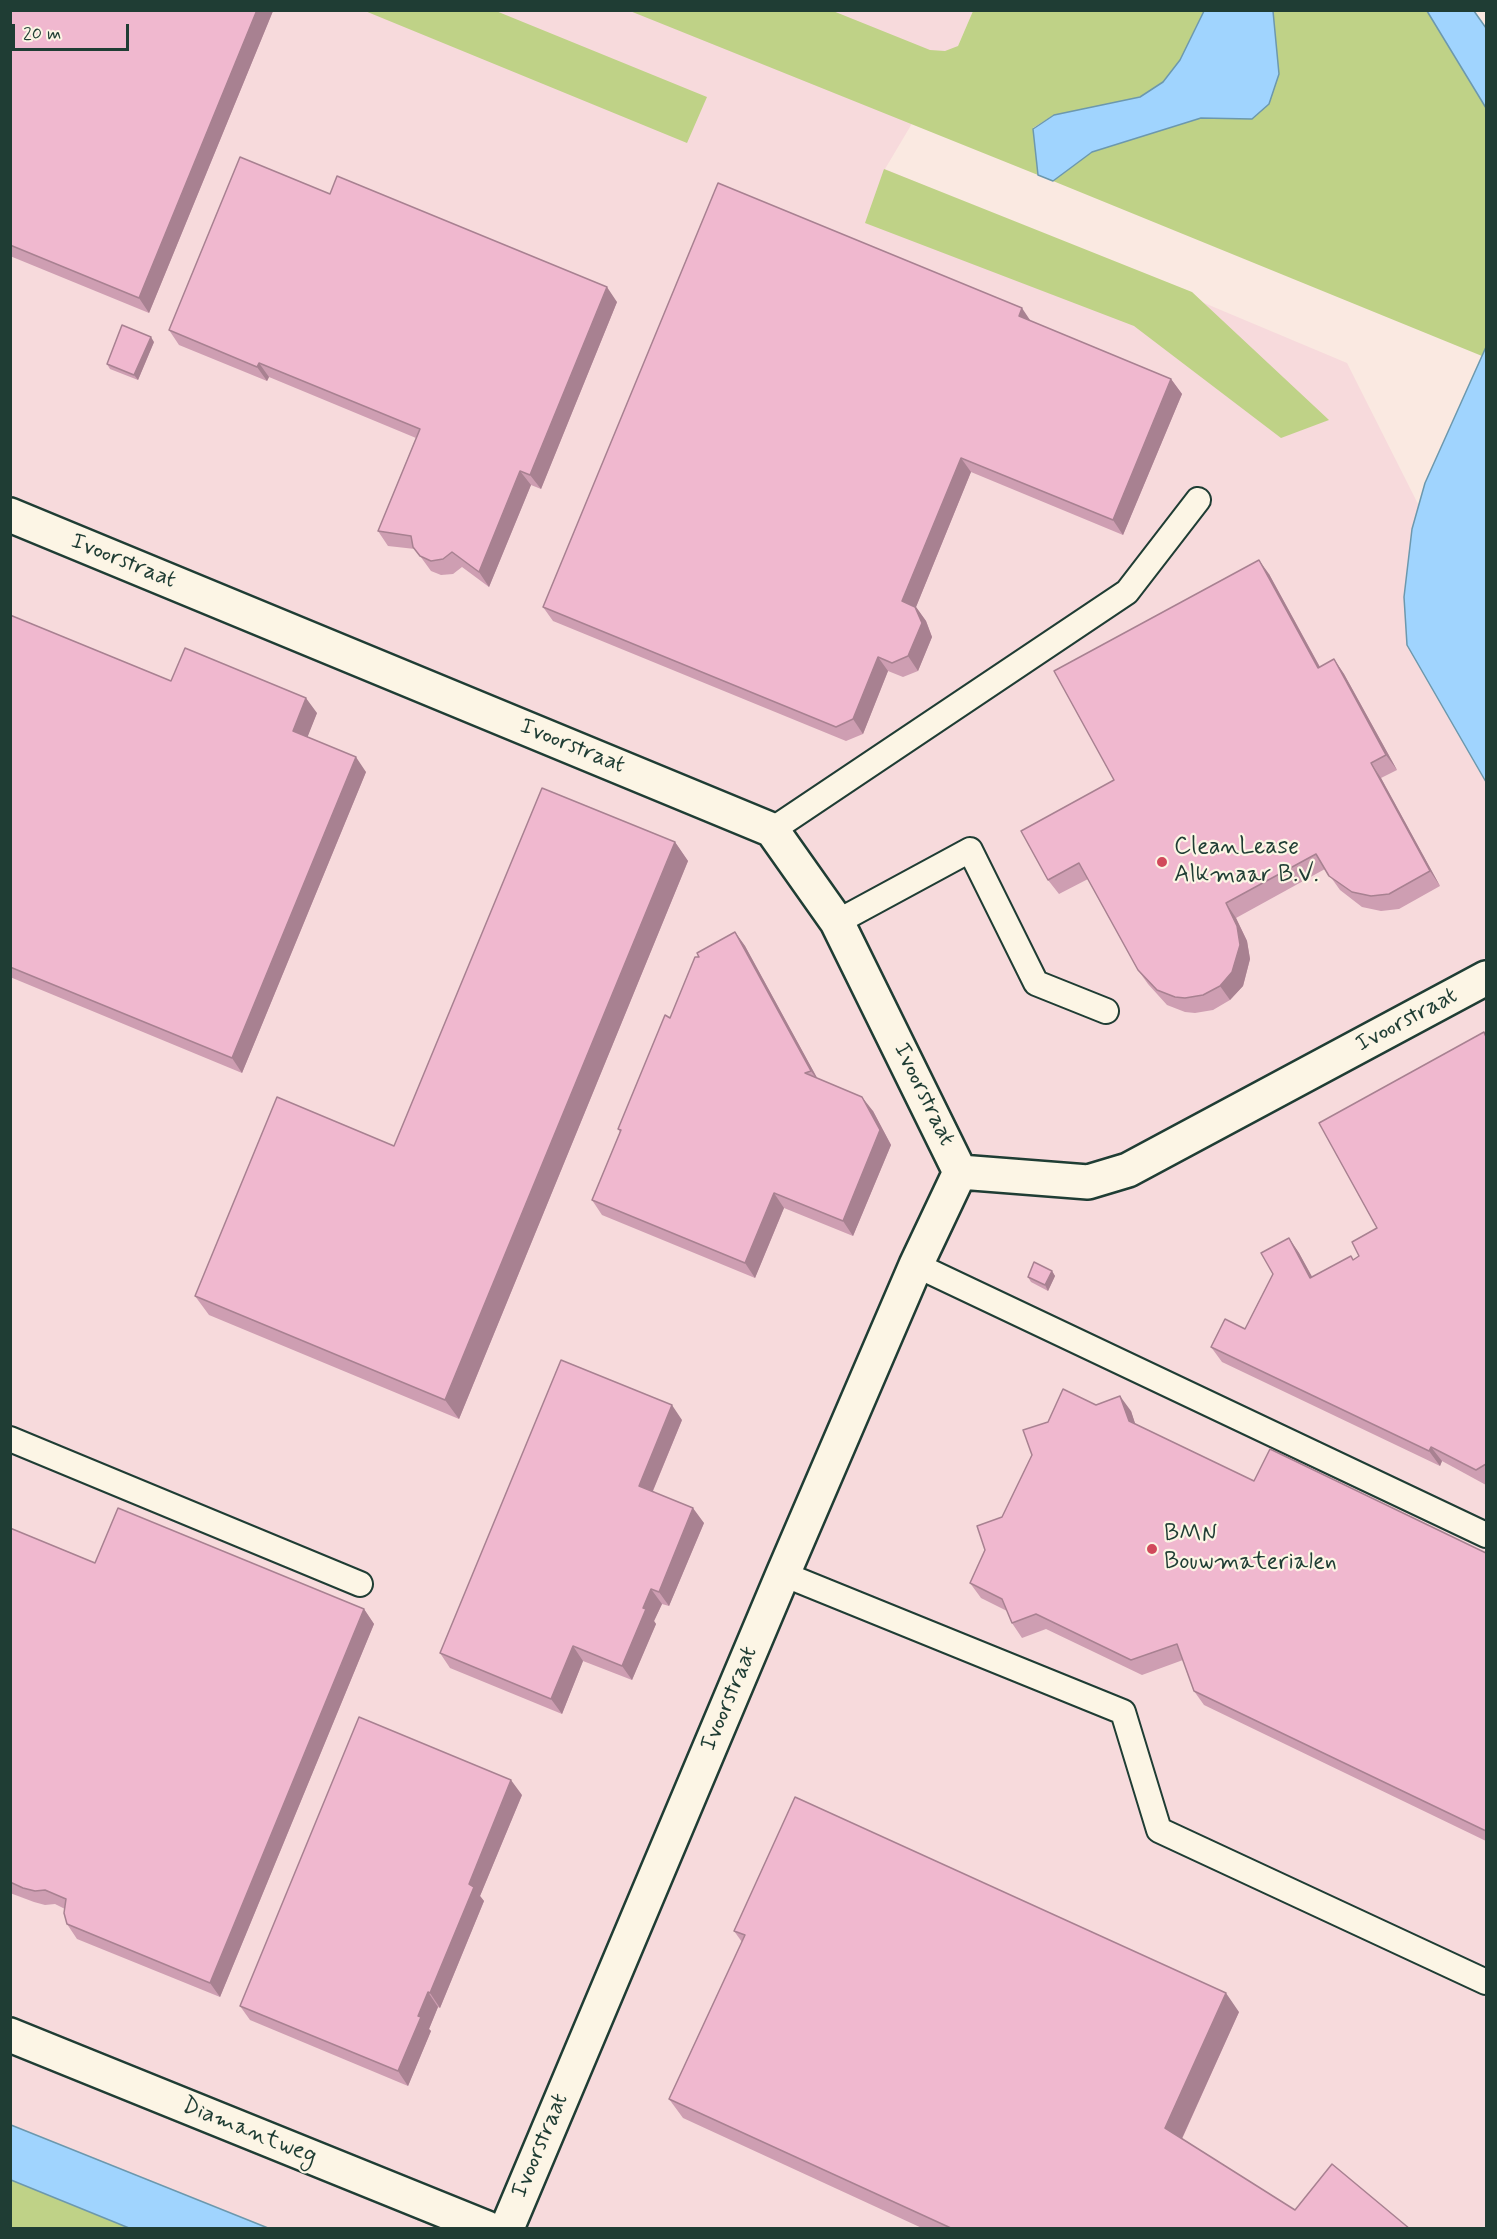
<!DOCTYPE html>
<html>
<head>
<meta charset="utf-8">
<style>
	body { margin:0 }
	#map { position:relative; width:1497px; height:2239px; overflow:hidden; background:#fae9e1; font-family:Mynerve,sans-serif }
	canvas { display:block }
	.frame { position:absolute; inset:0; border:12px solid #1f3d34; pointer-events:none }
	.scale { position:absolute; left:12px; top:24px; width:117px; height:27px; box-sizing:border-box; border:3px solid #1f3d34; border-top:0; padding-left:8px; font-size:18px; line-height:21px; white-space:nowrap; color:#1f3d34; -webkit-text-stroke:4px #fcf5e5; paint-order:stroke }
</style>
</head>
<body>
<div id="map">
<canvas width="1497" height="2239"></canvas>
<div class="frame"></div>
<div class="scale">20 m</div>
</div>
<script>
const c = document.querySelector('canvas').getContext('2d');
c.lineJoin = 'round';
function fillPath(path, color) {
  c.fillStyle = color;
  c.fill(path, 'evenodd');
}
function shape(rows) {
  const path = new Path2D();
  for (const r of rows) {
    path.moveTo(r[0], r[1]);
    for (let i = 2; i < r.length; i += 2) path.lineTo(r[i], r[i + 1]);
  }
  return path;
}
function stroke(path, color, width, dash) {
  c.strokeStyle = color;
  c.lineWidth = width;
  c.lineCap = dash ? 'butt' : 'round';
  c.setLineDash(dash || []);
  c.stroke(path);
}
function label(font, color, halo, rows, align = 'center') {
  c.font = font + ' Mynerve,sans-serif';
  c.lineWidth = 4.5;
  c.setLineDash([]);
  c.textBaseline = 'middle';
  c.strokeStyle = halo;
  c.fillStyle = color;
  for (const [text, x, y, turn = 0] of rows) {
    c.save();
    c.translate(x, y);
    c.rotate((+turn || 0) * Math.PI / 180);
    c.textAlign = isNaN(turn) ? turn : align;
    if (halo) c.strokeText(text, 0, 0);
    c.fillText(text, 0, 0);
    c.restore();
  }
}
fillPath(shape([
	[11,11,973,11,958,46,885,169,1347,363,1486,639,1486,2228,11,2228]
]), '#f7dadc');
fillPath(shape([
	[365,11,496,11,707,97,687,143],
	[630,11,833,11,930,50,945,51,958,46,973,11,1204,11,1180,60,1163,82,1140,97,1054,115,1033,128,1038,175],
	[1273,11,1427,11,1486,108,1486,347,1482,356,1053,181,1092,152,1201,118,1252,118,1279,74],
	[884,169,1192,292,1329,420,1281,438,1134,326,865,223],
	[11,2180,129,2228,11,2228]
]), '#bfd287');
const water = shape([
	[1204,11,1273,11,1279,74,1269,104,1252,119,1201,118,1092,152,1053,181,1038,175,1033,129,1054,115,1140,97,1163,82,1180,60,1204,11],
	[1427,11,1474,11,1486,28,1486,108,1427,11],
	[1486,347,1486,782,1407,645,1404,597,1412,529,1425,483,1486,347],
	[10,2125,11,2125,268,2228,129,2228,11,2180,10,2125]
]);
fillPath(water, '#a0d4fe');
stroke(water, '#6c98ad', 1.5);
const service = shape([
	[772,830,1127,592,1198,500],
	[837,922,970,850,1036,983,1106,1011],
	[916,1265,1486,1535],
	[10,1439,360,1584],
	[783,1574,1123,1712,1159,1830,1486,1982]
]);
const minor = shape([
	[10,515,772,830,837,922,960,1172],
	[960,1172,1088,1182,1128,1170,1486,978],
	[507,2228,783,1574,916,1265,960,1172]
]);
const tertiary = shape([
	[10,2035,487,2228]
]);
stroke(service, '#1f3d34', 28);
stroke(minor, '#1f3d34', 38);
stroke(tertiary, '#1f3d34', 38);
stroke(service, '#fcf5e5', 24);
stroke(minor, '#fcf5e5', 33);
stroke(tertiary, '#fcf5e5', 33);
fillPath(shape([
	[10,10,273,11,149,313,10,256],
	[330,194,617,302,541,489,531,485,489,587,462,567,453,574,441,575,431,571,415,549,388,546,378,531,416,438,269,377,267,381,179,345,169,330],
	[1031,321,1171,379,1182,394,1123,535,971,472,916,607,926,621,932,637,918,671,903,677,888,671,863,734,846,741,553,621,543,607],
	[154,342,138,380,110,369,107,364],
	[1269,574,1320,667,1334,659,1344,674,1397,770,1381,778,1440,886,1399,909,1381,911,1362,907,1340,890,1325,869,1236,918,1247,941,1250,959,1243,986,1230,1000,1213,1010,1195,1013,1185,1012,1167,1005,1148,984,1138,970,1088,879,1059,894,1048,880,1114,780],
	[10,615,171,681,317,713,307,737,366,772,242,1073,10,977],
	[675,842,688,861,459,1419,209,1315,195,1296,394,1146],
	[735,932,745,946,817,1078,873,1111,891,1145,853,1236,784,1208,755,1278,602,1215,592,1200,620,1132,618,1129,699,957],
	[1486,1036,1486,1485,1442,1461,1440,1466,1222,1362,1211,1347,1245,1329,1273,1274,1289,1238,1299,1253,1312,1277,1351,1256,1353,1260,1359,1256,1377,1228],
	[1052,1271,1055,1276,1048,1291,1031,1282,1028,1277],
	[1096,1405,1131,1411,1135,1424,1254,1481,1486,1553,1486,1841,1204,1705,1194,1691,1183,1660,1142,1675,1046,1629,1022,1638,1012,1623,1007,1611,981,1598,970,1583,1002,1517],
	[682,1420,653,1491,704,1523,669,1606,662,1604,654,1621,656,1624,632,1680,583,1661,562,1714,450,1668,440,1653],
	[10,1528,95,1563,364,1609,374,1624,220,1997,77,1939,67,1924,65,1909,55,1904,45,1905,34,1902,10,1893],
	[522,1795,480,1896,484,1901,440,2008,438,2007,429,2029,431,2031,408,2086,250,2020,240,2006],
	[734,1931,1239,2012,1182,2139,1295,2210,1410,2229,924,2229,683,2118,669,2099,742,1942]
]), '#ce9eb2');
fillPath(shape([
	[257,10,273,11,149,313,139,298],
	[607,287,617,302,541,489,530,475],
	[1022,308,1032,323,1019,316],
	[151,337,154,342,138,380,134,375],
	[259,363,269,377,267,381,257,367],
	[1171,379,1182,394,1123,535,1113,520],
	[961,458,971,472,916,607,926,621,932,637,918,671,908,656,902,601],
	[520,471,531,485,489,587,479,572],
	[1259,560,1269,574,1328,682,1318,668],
	[878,657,888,671,863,734,853,719],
	[1334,659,1344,674,1397,770,1386,755],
	[306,698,317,713,304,746,293,731],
	[356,757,366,772,242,1073,232,1058],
	[1371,763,1381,778,1440,886,1430,871],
	[675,842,688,861,459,1419,445,1400],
	[1226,903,1236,918,1247,941,1250,959,1243,986,1230,1000,1220,986],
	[735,932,745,946,821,1085,811,1071],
	[862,1097,873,1111,891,1145,853,1236,843,1221],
	[774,1193,784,1208,755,1278,745,1263],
	[1289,1238,1299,1253,1321,1293,1310,1278],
	[1052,1271,1055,1276,1048,1291,1045,1285],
	[1120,1396,1131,1411,1139,1435,1129,1421],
	[672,1405,682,1420,649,1500,639,1486],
	[1431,1447,1442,1461,1440,1466,1429,1451],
	[693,1508,704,1523,669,1606,659,1592],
	[651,1589,662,1604,654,1621,656,1624,632,1680,622,1666,643,1608],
	[364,1609,374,1624,220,1997,210,1983],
	[573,1646,583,1661,562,1714,551,1699],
	[511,1780,522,1795,480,1896,484,1901,440,2008,430,1993,469,1884],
	[428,1992,438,2007,429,2029,431,2031,408,2086,398,2071,418,2016],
	[1226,1993,1239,2012,1178,2147,1165,2128]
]), '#a88191');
const building = shape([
	[10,10,257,10,139,298,10,245,10,10],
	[240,157,330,194,337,176,607,287,530,475,520,471,479,572,452,552,443,559,431,561,420,556,413,547,411,536,378,531,420,429,259,363,257,367,169,330,240,157],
	[718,183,1022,308,1019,316,1171,379,1113,520,961,458,902,601,915,607,922,623,908,656,892,663,878,657,853,719,836,727,543,607,718,183],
	[122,325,151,337,134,375,107,364,122,325],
	[1259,560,1318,668,1334,659,1386,755,1371,763,1430,871,1389,894,1371,896,1352,892,1329,876,1316,854,1226,903,1237,926,1240,945,1232,972,1220,986,1203,995,1185,998,1175,997,1157,990,1138,970,1079,863,1048,880,1021,831,1114,780,1054,671,1259,560],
	[10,615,171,681,185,648,306,698,293,731,356,757,232,1058,10,967,10,615],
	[542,788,675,842,445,1400,195,1296,277,1097,394,1146,542,788],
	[735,932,811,1071,805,1073,862,1097,880,1130,843,1221,774,1193,745,1263,592,1200,621,1130,618,1129,665,1015,670,1018,695,957,699,957,697,953,735,932],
	[1484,1032,1486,1037,1486,1464,1476,1470,1431,1447,1429,1451,1211,1347,1225,1319,1245,1329,1273,1274,1261,1253,1289,1238,1310,1278,1351,1256,1353,1260,1359,1256,1352,1242,1377,1228,1319,1123,1484,1032],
	[1034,1262,1052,1271,1045,1285,1028,1277,1034,1262],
	[561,1360,672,1405,639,1486,693,1508,659,1592,651,1589,643,1608,646,1609,622,1666,573,1646,551,1699,440,1653,561,1360],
	[1063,1389,1096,1405,1120,1396,1129,1421,1254,1481,1270,1449,1486,1553,1486,1831,1194,1691,1177,1644,1131,1660,1036,1614,1012,1623,1002,1599,970,1583,985,1550,977,1526,1002,1517,1032,1455,1023,1430,1048,1422,1063,1389],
	[118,1508,364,1609,210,1983,67,1924,64,1913,66,1899,45,1890,35,1891,23,1888,10,1882,10,1528,95,1563,118,1508],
	[359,1717,511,1780,469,1884,474,1887,430,1993,428,1992,418,2016,421,2017,398,2071,240,2006,359,1717],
	[795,1797,1226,1993,1165,2128,1295,2210,1332,2164,1410,2229,953,2229,669,2099,745,1935,734,1931,795,1797]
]);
fillPath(building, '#f0b8cf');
stroke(building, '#a88191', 1.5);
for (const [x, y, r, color] of [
	[1162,862,6,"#d1495b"],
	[1152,1549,6,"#d1495b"]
]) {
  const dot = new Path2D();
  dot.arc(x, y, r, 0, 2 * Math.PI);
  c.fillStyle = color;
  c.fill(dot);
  stroke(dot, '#fcf5e5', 2);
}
label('24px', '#1f3d34', '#fcf5e5', [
	["Ivoorstraat",123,562,22],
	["Ivoorstraat",572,747,22],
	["Ivoorstraat",1407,1021,-28],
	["Ivoorstraat",923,1095,64],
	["Ivoorstraat",730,1699,-67],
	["Diamantweg",249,2132,22],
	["Ivoorstraat",541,2146,-67]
]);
label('24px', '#1f3d34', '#fcf5e5', [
	["CleanLease",1174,848],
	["Alkmaar B.V.",1174,876],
	["BMN",1164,1535],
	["Bouwmaterialen",1164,1563]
], 'left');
</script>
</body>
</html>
